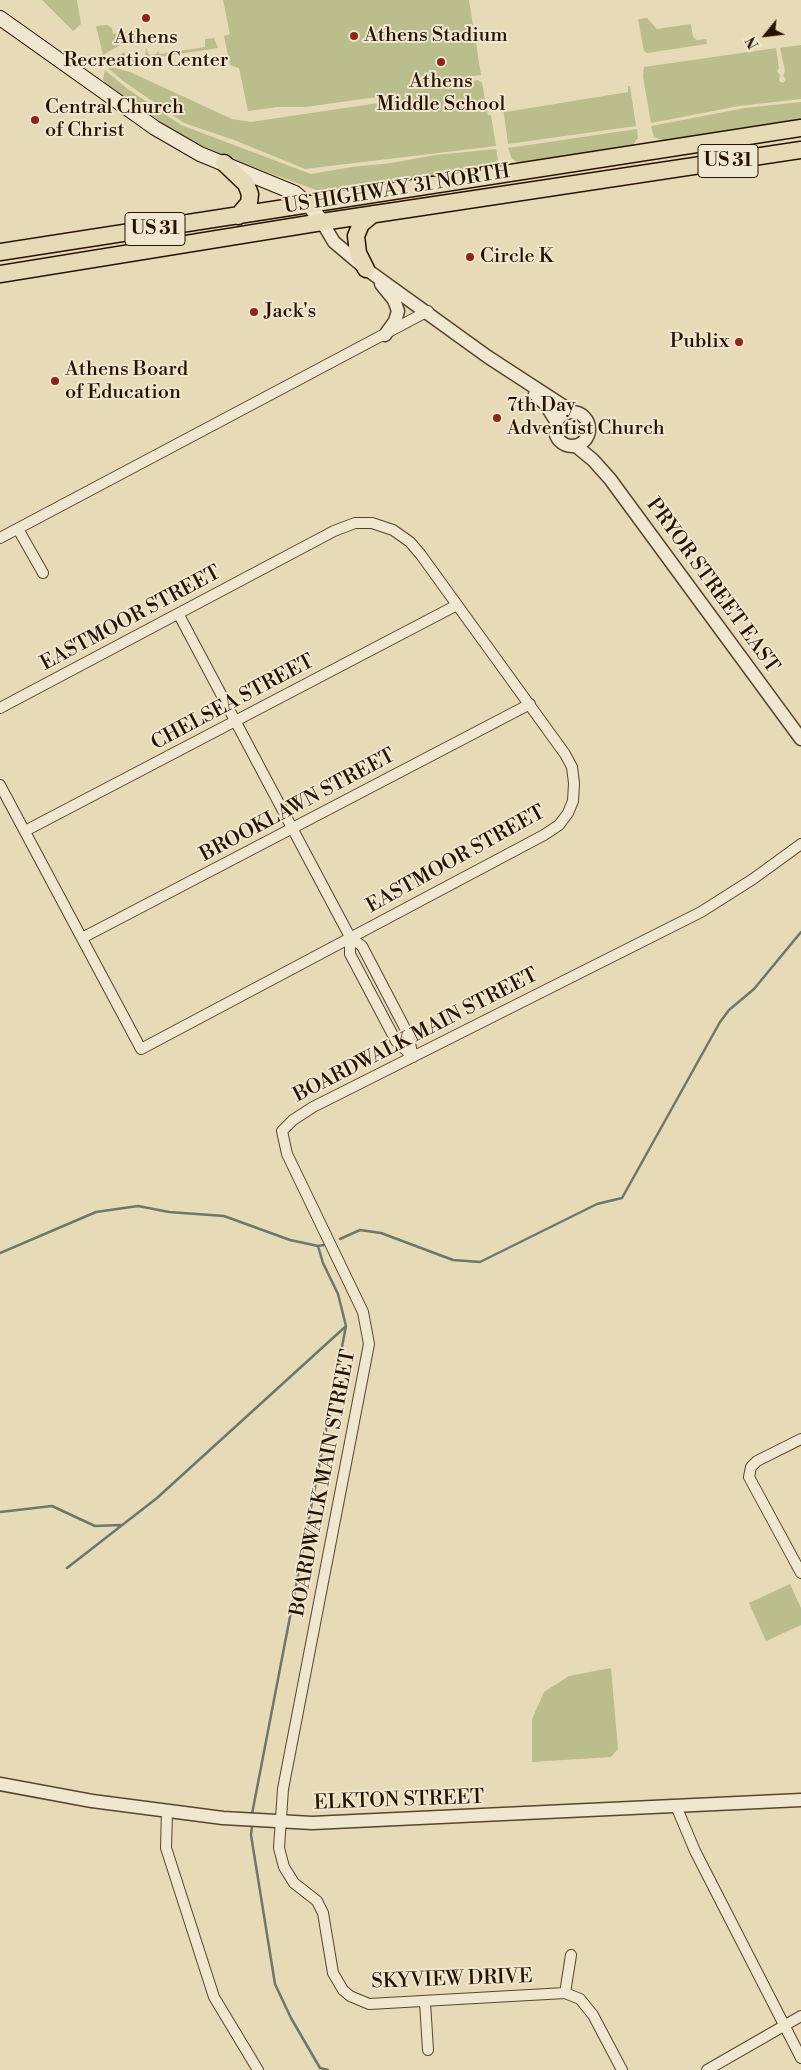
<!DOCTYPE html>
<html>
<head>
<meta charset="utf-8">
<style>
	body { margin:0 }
	#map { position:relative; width:801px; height:2070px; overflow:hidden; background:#e7dab7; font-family:"Libre Bodoni",serif }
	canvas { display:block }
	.north { position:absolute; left:741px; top:10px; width:50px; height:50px; -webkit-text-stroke:4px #efe7d0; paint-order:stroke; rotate:241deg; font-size:14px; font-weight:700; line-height:20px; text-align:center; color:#291300 }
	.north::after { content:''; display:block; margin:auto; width:18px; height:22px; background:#291300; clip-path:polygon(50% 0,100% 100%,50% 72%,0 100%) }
</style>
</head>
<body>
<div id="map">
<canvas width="801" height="2070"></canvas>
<div class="north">N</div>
</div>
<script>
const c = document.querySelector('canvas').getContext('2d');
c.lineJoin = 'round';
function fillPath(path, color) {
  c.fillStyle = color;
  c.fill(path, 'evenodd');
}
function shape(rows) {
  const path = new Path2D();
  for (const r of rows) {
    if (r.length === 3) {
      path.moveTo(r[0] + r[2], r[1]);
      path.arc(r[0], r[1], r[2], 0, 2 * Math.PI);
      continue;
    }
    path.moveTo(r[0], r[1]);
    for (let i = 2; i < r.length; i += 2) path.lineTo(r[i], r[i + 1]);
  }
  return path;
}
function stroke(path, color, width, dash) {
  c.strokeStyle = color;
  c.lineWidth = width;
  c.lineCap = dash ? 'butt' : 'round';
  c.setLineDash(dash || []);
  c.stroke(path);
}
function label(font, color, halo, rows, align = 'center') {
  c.font = font + ' "Libre Bodoni",serif';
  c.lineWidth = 4;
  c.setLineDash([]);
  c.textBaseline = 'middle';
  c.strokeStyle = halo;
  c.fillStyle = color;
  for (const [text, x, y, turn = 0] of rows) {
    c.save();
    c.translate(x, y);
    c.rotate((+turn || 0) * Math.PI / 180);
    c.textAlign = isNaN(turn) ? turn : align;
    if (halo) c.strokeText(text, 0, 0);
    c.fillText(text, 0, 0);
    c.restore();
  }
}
fillPath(shape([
	[42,0,77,0,81,24,73,31],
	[223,0,469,0,481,75,418,85,419,89,478,80,482,83,488,115,491,115,496,146,305,169,234,140,184,123,123,81,108,68,111,67,130,72,232,119,251,122,385,102,390,95,419,91,306,107,277,107,248,111,239,68,230,65,224,36,230,34],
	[647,18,657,29,691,24,693,37,697,40,706,39,707,44,647,53,644,51,638,19],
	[107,25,112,28,113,34,136,30,140,33,139,38,125,40,125,42,103,55,96,26],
	[214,38,218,48,139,60,137,64,126,58,120,58,119,56,124,52,127,59,145,56,146,48,149,55,156,54,158,51,160,54,205,47,205,39],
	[801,45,801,99,739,106,651,123,643,77,644,67,776,48,779,68,777,71,780,75,779,81,783,83,786,79,783,76,785,71,780,48],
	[105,70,125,87,181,125,311,174,352,167,391,163,435,155,496,149,498,160,495,165,488,169,335,192,319,191,245,164,188,140,106,85,103,79],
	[628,86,630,86,636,126,508,144,503,107,506,112,628,92],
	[801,102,801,125,663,146,662,140,654,137,651,126,745,108],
	[637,129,638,138,632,146,521,164,512,159,508,148],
	[790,1584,801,1608,801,1625,766,1641,749,1603],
	[611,1668,618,1749,611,1757,532,1762,532,1719,544,1692,569,1676]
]), '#b9be8c');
stroke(shape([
	[340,1239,360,1230,381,1233,453,1260,480,1262,597,1204,622,1198,720,1022,729,1010,754,989,801,932],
	[0,1253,96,1212,138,1206,169,1212,224,1216,290,1240,318,1246,324,1245],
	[0,1512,52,1506,95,1526,121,1525],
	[67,1568,157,1498,345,1327],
	[252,1814,346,1326,338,1294,323,1263,318,1246],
	[252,1826,251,1835,275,1984,291,2018,320,2068,328,2070]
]), '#6c776d', 2.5);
const minor = shape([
	[18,529,43,573],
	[0,538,428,311],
	[179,615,350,937,362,946,408,1034,413,1057],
	[0,708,334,531,355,523,372,523,393,530,410,542,421,555,565,754,572,767,574,783,573,801,568,813,559,825,544,835,141,1049,0,785],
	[25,831,457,605],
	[350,937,350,954,396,1041,413,1057],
	[82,938,530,704],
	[801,1439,757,1461,751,1467,749,1477,801,1573],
	[676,1806,695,1851,801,2058],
	[167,1811,166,1848,214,1997,258,2070],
	[565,1993,571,1955],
	[425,2002,428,2050],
	[622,2070,593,2015,580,1999,565,1993,369,2004,350,1996,343,1990,333,1973,323,1913,317,1901,294,1883,284,1867,279,1848,283,1789,369,1344,363,1312,287,1154,282,1131,293,1120,313,1107,701,912,753,879,801,844],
	[707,2070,801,2016]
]);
const tertiary = shape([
	[322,222,334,242,366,269,488,357,571,411],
	[381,284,394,300,398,311,395,321,385,335],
	[535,394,546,405,556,421],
	[572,429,17],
	[576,446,593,460,610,479,801,739],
	[0,1784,92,1801,223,1818,312,1823,801,1800]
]);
const secondary = shape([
	[0,18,155,128,200,154,295,193,309,205,322,222]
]);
const primary = shape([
	[224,163,246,184,250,194,249,203,238,216],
	[0,252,801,128],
	[366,269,358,253,356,236,361,224,373,214],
	[0,274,322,222,801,150]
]);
stroke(minor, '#58452e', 12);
stroke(tertiary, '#58452e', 15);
stroke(secondary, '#291300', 16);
stroke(primary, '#291300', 19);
stroke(minor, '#efe7d0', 10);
stroke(tertiary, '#efe7d0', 12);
stroke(secondary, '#efe7d0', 14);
stroke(primary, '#e7dab7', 16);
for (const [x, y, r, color] of [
	[146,18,5,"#8f2418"],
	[354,36,5,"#8f2418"],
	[441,62,5,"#8f2418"],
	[35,120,5,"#8f2418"],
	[470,257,5,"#8f2418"],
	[254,312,5,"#8f2418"],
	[739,342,5,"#8f2418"],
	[55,381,5,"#8f2418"],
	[497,418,5,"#8f2418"]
]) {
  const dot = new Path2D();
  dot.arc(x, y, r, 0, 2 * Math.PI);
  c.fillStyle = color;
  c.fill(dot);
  stroke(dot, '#efe7d0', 2);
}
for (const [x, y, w] of [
	[728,161,60],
	[155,229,60]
]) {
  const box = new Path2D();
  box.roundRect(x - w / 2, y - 16.5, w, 33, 4);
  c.fillStyle = '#efe7d0';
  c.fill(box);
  stroke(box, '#291300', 1);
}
label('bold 19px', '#291300', null, [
	["US 31",728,161],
	["US 31",155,229]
]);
label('20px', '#291300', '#efe7d0', [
	["Athens Stadium",364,36],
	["Athens",146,38,"center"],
	["Recreation Center",146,61,"center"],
	["Athens",441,82,"center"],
	["Middle School",441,105,"center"],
	["Central Church",45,108],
	["of Christ",45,131],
	["Circle K",480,257],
	["Jack's",264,312],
	["Publix",729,342,"right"],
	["Athens Board",65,370],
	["of Education",65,393],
	["7th Day",507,406],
	["Adventist Church",507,429]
], 'left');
label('20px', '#291300', '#efe7d0', [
	["US HIGHWAY 31 NORTH",397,190,-9],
	["PRYOR STREET EAST",712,586,54],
	["EASTMOOR STREET",131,619,-28],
	["CHELSEA STREET",233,703,-28],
	["BROOKLAWN STREET",298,806,-28],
	["EASTMOOR STREET",456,860,-29],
	["BOARDWALK MAIN STREET",416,1036,-27],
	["BOARDWALK MAIN STREET",324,1483,-79],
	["ELKTON STREET",399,1801,-2],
	["SKYVIEW DRIVE",452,1980,-2]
]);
</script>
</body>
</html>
